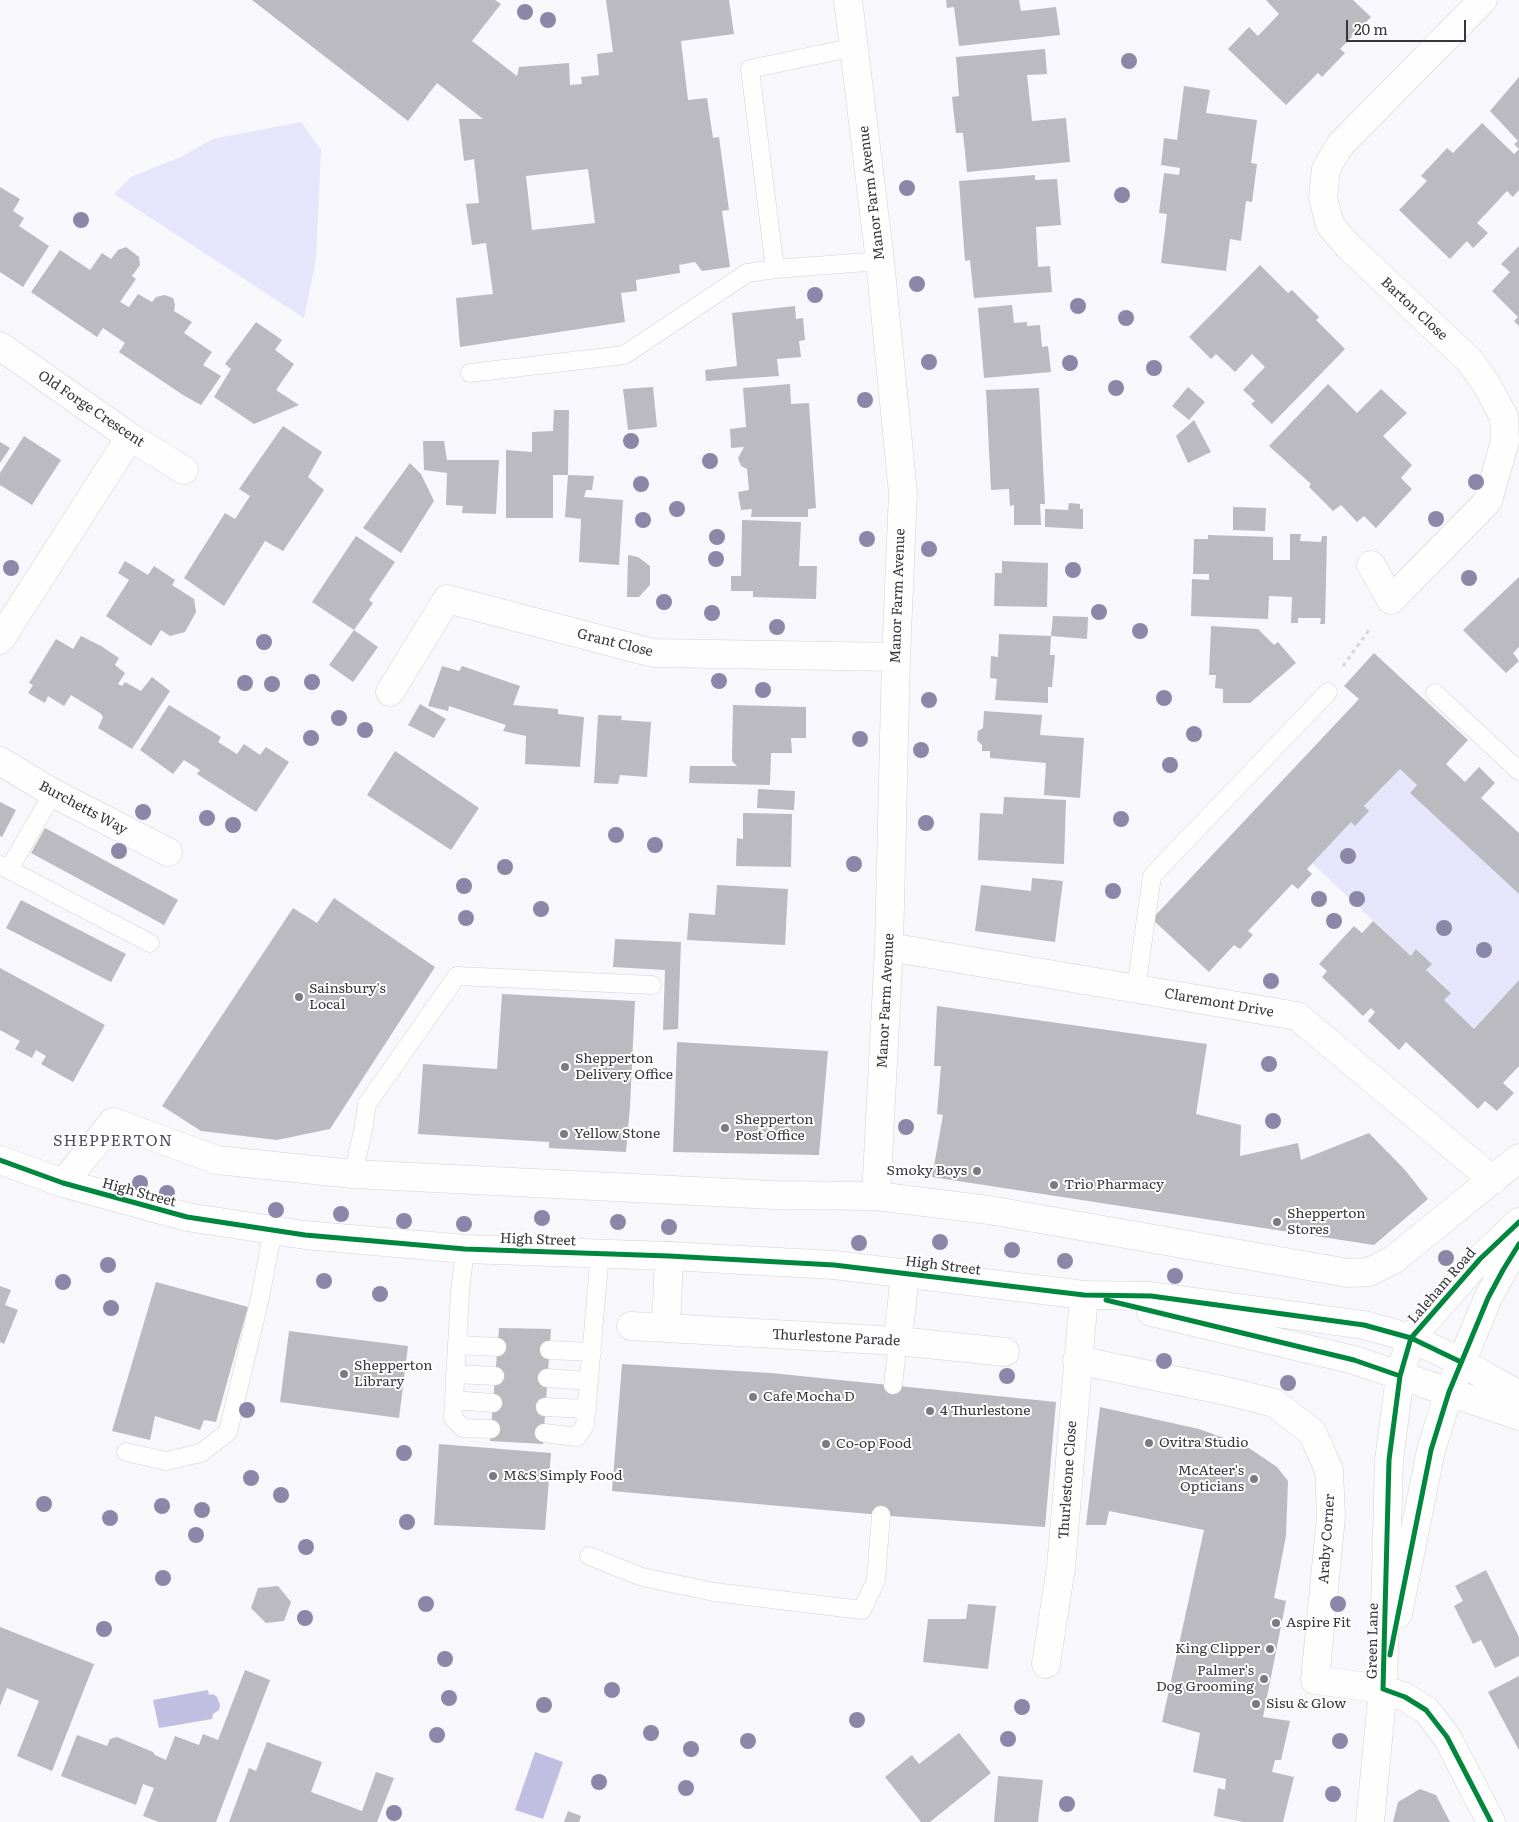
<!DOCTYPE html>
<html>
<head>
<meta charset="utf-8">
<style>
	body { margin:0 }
	#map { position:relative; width:1519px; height:1822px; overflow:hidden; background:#f7f7fc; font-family:Literata,serif }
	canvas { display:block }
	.scale { position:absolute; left:1346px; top:20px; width:120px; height:22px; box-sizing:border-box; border:2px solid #36363d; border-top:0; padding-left:6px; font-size:15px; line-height:18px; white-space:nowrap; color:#36363d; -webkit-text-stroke:4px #fff; paint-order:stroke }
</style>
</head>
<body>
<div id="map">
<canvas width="1519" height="1822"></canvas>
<div class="scale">20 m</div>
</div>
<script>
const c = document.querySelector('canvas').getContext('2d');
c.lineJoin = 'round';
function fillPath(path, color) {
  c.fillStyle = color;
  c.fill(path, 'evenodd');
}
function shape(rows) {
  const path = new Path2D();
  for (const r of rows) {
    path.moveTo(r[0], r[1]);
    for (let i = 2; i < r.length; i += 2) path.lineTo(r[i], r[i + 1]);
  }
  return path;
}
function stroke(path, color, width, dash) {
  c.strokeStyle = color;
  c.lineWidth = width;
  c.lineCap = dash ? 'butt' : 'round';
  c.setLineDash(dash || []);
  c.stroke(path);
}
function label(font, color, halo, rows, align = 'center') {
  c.font = font + ' Literata,serif';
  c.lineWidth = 4;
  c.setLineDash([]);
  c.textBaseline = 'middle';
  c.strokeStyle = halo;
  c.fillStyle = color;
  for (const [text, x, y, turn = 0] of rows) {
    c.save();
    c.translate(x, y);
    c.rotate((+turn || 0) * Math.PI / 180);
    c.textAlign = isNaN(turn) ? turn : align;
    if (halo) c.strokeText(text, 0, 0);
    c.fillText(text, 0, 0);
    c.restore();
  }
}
fillPath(shape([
	[301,122,321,150,316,259,304,318,114,194,131,177,183,156,213,139],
	[1400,769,1417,785,1410,793,1519,894,1519,980,1474,1029,1444,1000,1451,992,1426,970,1431,963,1417,949,1411,956,1312,863,1351,822,1355,826,1364,806]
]), '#e6e5fb');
fillPath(shape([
	[208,1690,209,1695,213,1694,217,1697,220,1705,219,1710,213,1714,212,1719,159,1728,153,1700],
	[535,1752,563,1762,543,1819,515,1810]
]), '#c0bee1');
fillPath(shape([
	[252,0,495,0,501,4,472,41,517,76,519,67,569,63,570,85,582,84,581,77,599,75,597,54,613,52,606,0,729,0,734,34,681,41,688,100,707,98,713,138,719,137,729,210,722,211,730,267,702,271,695,262,679,265,680,273,636,280,637,291,621,293,625,322,460,347,456,298,493,294,486,243,472,245,466,204,479,203,474,159,464,161,459,119,483,119,437,83,408,121],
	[588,169,595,223,532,230,526,176],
	[946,0,1019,0,1021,11,1056,7,1060,35,959,46,954,7,947,8],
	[1266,0,1353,0,1371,17,1340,49,1345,53,1322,77,1318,73,1286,105,1228,49,1249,27,1258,36,1279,14],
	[1045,49,1047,74,1027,75,1032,121,1066,118,1070,162,967,172,963,133,956,133,952,97,959,96,956,57],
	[1519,77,1519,149,1514,144,1518,141,1490,111],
	[1184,86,1210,90,1206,113,1257,120,1251,163,1257,164,1252,202,1246,201,1241,241,1230,239,1226,271,1161,263,1167,214,1159,213,1164,173,1179,175,1180,168,1161,165,1164,138,1177,140],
	[1482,123,1514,154,1519,149,1519,190,1513,197,1507,191,1477,223,1488,233,1473,248,1467,241,1450,259,1399,210,1427,181,1421,176,1447,148,1453,153],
	[1035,175,1035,180,1057,179,1061,225,1036,227,1038,267,1050,266,1052,292,974,298,970,260,965,261,959,181],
	[0,187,20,199,13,211,24,218,19,226,49,246,23,287,0,272],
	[1519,246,1519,326,1514,321,1518,317,1492,291,1510,272,1501,264],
	[126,247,139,257,140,265,132,276,136,279,120,302,129,307,138,294,152,302,156,297,165,295,173,298,175,305,174,311,192,322,184,333,212,352,203,365,221,376,201,405,183,395,119,352,125,343,103,328,97,337,31,292,60,250,90,270,102,253,111,259,118,250],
	[1260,265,1288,293,1292,290,1319,317,1316,320,1345,349,1272,424,1251,404,1255,401,1243,390,1265,367,1252,354,1235,372,1216,354,1211,359,1189,337],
	[1012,305,1014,323,1027,322,1027,326,1040,325,1042,347,1048,346,1051,372,984,378,978,308],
	[795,306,796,319,803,318,805,340,799,341,801,357,777,359,779,376,706,381,705,370,737,366,732,313],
	[256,322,282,340,275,350,294,364,276,390,299,405,254,424,214,397,231,369,225,364],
	[790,384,791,404,809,403,816,508,808,509,808,517,751,517,752,509,741,510,738,492,749,490,747,469,741,466,738,458,744,447,731,448,730,429,746,427,743,388],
	[1328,384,1357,413,1381,389,1407,413,1383,436,1412,465,1401,478,1412,489,1376,528,1364,516,1357,522,1341,505,1333,511,1309,487,1311,484,1269,446],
	[653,387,657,427,628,430,623,389],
	[1188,387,1205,402,1189,420,1172,406],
	[1039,388,1045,504,1040,504,1041,525,1014,525,1014,505,1010,506,1009,489,991,490,986,390],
	[554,410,569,410,568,475,553,475,553,518,506,518,506,450,532,452,532,432,553,431],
	[1194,420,1211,452,1188,463,1176,436],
	[283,426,322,452,308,477,324,490,283,551,265,541,224,606,184,578,225,513,235,519,250,496,239,489],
	[24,436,61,460,32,505,0,485,0,473],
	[423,441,444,441,447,460,499,460,496,514,462,513,463,506,446,505,447,473,424,470],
	[0,442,10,448,0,463],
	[410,463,421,474,434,501,401,553,363,528],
	[568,475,594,476,592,490,586,490,584,497,623,500,619,565,579,562,581,519,565,517],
	[1069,503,1080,504,1080,509,1083,509,1083,529,1045,527,1045,509,1068,510],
	[1233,507,1266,508,1265,531,1233,530],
	[742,520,801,522,799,566,817,566,816,599,753,597,753,591,731,591,731,576,741,576],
	[1290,534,1301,534,1300,541,1321,542,1322,536,1327,536,1325,624,1320,624,1321,618,1298,618,1298,623,1291,623,1292,597,1269,596,1268,619,1191,616,1192,579,1209,580,1209,574,1193,574,1194,539,1208,539,1208,535,1273,537,1273,560,1290,560],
	[356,536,395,562,369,600,373,603,354,630,312,602],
	[628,555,638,557,650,566,650,585,639,597,627,597],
	[125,561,148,575,154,566,175,580,172,585,194,599,196,612,185,632,170,636,161,630,151,646,106,616,129,580,118,573],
	[1002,561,1048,563,1047,607,994,606,995,573,1002,573],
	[1519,577,1519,647,1513,653,1519,661,1506,673,1463,630],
	[1053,616,1088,617,1087,639,1051,636,1050,655,1055,655,1052,687,1048,687,1048,703,995,700,997,679,990,678,991,656,998,657,999,634,1051,636],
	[1211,626,1258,629,1274,645,1278,642,1296,663,1250,703,1223,703,1223,689,1215,688,1216,675,1209,675],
	[354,630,378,647,353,682,329,665],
	[81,636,101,646,119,658,115,665,125,673,118,684,122,686,125,682,141,691,152,677,170,691,132,749,98,728,103,717,100,713,71,695,64,706,48,696,45,703,28,693,33,685,29,683,56,639,73,649],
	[1374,653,1468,740,1446,764,1465,782,1479,767,1495,783,1481,798,1519,833,1519,894,1410,793,1417,785,1400,769,1364,806,1369,811,1355,826,1351,822,1307,869,1312,874,1298,889,1292,884,1248,931,1253,935,1240,949,1234,945,1209,972,1152,919,1359,699,1344,686],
	[442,666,459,671,462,666,520,686,513,705,558,709,558,714,584,717,580,767,525,764,526,736,503,731,506,725,449,706,448,711,428,706],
	[420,704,446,719,434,738,408,725],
	[169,705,221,737,218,742,237,754,244,744,260,755,266,747,289,762,256,812,197,774,200,770,184,760,173,774,140,750],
	[733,705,806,707,806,738,791,738,792,753,771,753,770,785,689,783,690,766,737,766,732,761],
	[984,711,1042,715,1040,735,1084,738,1080,798,1044,795,1046,763,990,758,990,751,982,751,982,745,977,740,978,731,983,728],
	[598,715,622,716,621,720,651,722,647,777,620,775,618,784,594,783],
	[395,751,479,808,451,850,367,795],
	[758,789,795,791,794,810,757,808],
	[1004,797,1066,800,1064,864,978,860,980,813,1003,814],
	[0,802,16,810,2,837,0,836],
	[743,813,792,814,791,867,736,866,737,838,743,839],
	[45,828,178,900,164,925,31,853],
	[1032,878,1063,881,1055,942,975,931,981,885,1031,891],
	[717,885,788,889,785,945,687,940,689,913,715,915],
	[334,898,435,967,330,1129,277,1140,201,1131,162,1106,293,908,317,923],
	[21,900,126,954,111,982,6,928],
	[1373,921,1411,956,1416,949,1432,964,1426,970,1451,993,1444,1000,1474,1029,1519,980,1519,1066,1503,1083,1514,1093,1497,1111,1485,1101,1478,1109,1406,1042,1399,1050,1368,1021,1375,1012,1371,1008,1363,1016,1322,977,1327,971,1319,964,1354,926,1362,933],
	[615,939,681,942,678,1029,663,1030,665,970,613,967],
	[0,968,105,1025,73,1082,41,1064,46,1056,36,1050,32,1058,15,1049,20,1041,0,1030],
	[502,994,635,1001,630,1106,626,1152,549,1148,549,1142,418,1134,423,1064,497,1069],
	[937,1006,1207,1044,1196,1114,1241,1125,1240,1156,1298,1143,1301,1160,1369,1133,1405,1170,1428,1199,1374,1245,932,1177,943,1115,937,1114,941,1066,934,1066],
	[677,1042,828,1051,819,1155,673,1152],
	[156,1282,248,1307,216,1422,204,1420,200,1430,155,1416,150,1440,112,1431],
	[0,1286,11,1290,5,1305,18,1310,4,1344,0,1342],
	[499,1328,551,1329,543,1444,490,1441],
	[289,1331,408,1346,399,1418,280,1402],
	[622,1364,771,1373,1056,1402,1045,1527,903,1517,612,1491],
	[1100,1407,1199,1429,1246,1446,1277,1467,1288,1481,1286,1536,1274,1598,1286,1601,1263,1717,1290,1721,1281,1760,1275,1760,1272,1772,1294,1777,1283,1822,1243,1822,1214,1816,1218,1788,1225,1790,1226,1779,1193,1772,1200,1733,1162,1722,1204,1530,1109,1511,1106,1525,1086,1525],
	[439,1444,551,1453,545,1530,434,1525],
	[1486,1570,1519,1637,1519,1656,1495,1668,1481,1640,1473,1644,1454,1606,1463,1601,1455,1586],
	[278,1586,291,1602,284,1621,266,1623,251,1608,258,1588],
	[968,1604,996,1606,988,1669,923,1662,928,1619,966,1619],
	[0,1627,94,1664,52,1771,17,1756,39,1701,7,1688,0,1706],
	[245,1670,270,1680,216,1822,159,1822,143,1816,154,1788,143,1784,136,1805,61,1776,77,1735,107,1746,110,1739,117,1737,153,1752,155,1755,166,1760,175,1736,199,1745,203,1734,218,1740],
	[1519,1676,1519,1750,1488,1692],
	[959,1733,991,1773,930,1822,921,1822,885,1777,912,1755,919,1764],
	[267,1742,322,1762,311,1792,362,1811,376,1772,394,1778,377,1822,229,1822,249,1768,256,1771],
	[998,1776,1043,1780,1038,1822,994,1822],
	[1420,1789,1436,1795,1450,1822,1393,1822,1398,1802],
	[568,1811,581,1816,579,1822,564,1822]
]), '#babac0');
const lane = shape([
	[855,47,750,69,775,269,880,261],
	[470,373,624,355,747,273,775,269],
	[1435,693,1519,771],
	[0,865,150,943],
	[9,869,53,793],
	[1136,989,1152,876,1328,692],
	[353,1174,363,1131,367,1104,457,976,652,985],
	[465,1249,460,1292,453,1418,463,1428,491,1429],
	[457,1345,497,1347],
	[549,1350,592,1352],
	[455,1374,495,1376],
	[547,1378,589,1381],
	[893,1385,898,1341],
	[454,1400,493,1403],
	[545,1407,587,1409],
	[544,1433,577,1437,585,1425,600,1253],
	[126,1452,166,1461,201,1453,228,1432,260,1298,273,1230],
	[589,1556,642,1577,714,1592,862,1610,876,1580,881,1515]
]);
const street = shape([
	[848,0,880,261,903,493,896,657,889,947,876,1196],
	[0,346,130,437,184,470],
	[1371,565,1391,600,1488,501,1505,441,1504,417,1487,385,1469,360,1348,246,1330,225,1323,198,1326,169,1340,145,1483,0],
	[0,640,130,437],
	[390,692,447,599,653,653,896,657],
	[0,761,53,793,168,852],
	[889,947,1297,1016,1493,1180],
	[63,1183,113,1122,217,1160,353,1174,774,1195,876,1196,989,1210,1348,1273,1369,1272,1393,1260,1519,1158],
	[631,1326,898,1341,1005,1352],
	[666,1328,669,1256],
	[898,1341,905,1273],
	[1077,1360,1231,1392,1274,1403,1312,1432,1329,1470,1331,1517,1315,1680,1383,1689,1405,1697,1426,1710,1447,1737,1491,1822],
	[1461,1362,1519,1395],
	[1449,1392,1519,1416],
	[1046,1664,1061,1567,1084,1295]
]);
const secondary = shape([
	[0,1160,63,1183,187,1217,305,1235,465,1249,669,1256,834,1265,1084,1295,1151,1296,1364,1325,1411,1338,1461,1362],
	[1151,1312,1354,1360,1449,1392],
	[1398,1614,1431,1450,1449,1392,1488,1298,1503,1270,1519,1244],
	[1370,1822,1383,1689,1389,1460,1400,1376,1411,1338,1480,1259,1519,1222]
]);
stroke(lane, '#d2d2d7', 19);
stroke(street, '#d2d2d7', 29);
stroke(secondary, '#d2d2d7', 29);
stroke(shape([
	[1343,666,1371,627]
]), '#d8d8da', 3, [4, 4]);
stroke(lane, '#fefeff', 18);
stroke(street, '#fefeff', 28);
stroke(secondary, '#fefeff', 28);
stroke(shape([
	[0,1160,63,1183,187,1217,305,1235,465,1249,669,1256,834,1265,1084,1295,1151,1296,1364,1325,1411,1338,1461,1362],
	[1106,1300,1354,1360,1400,1376],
	[1390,1655,1431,1450,1449,1392,1488,1298,1503,1270,1519,1244],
	[1383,1689,1389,1460,1400,1376,1411,1338,1480,1259,1519,1222],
	[1383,1689,1405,1697,1426,1710,1447,1737,1491,1822]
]), '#00873e', 5);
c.fillStyle = '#8c86a8';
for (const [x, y] of [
	[525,12],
	[548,20],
	[1129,61],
	[907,188],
	[1122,195],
	[81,220],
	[917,284],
	[815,295],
	[1078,306],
	[1126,318],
	[929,362],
	[1070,363],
	[1154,368],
	[1116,388],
	[865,400],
	[631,441],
	[710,461],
	[1476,482],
	[641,484],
	[677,509],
	[1436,519],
	[643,520],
	[717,537],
	[867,539],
	[929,549],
	[716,559],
	[11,568],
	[1073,570],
	[1469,578],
	[664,602],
	[1099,612],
	[712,613],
	[777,627],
	[1140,631],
	[264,642],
	[719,681],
	[312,682],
	[245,683],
	[272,684],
	[763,690],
	[1164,698],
	[929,700],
	[339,718],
	[365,730],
	[1194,734],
	[311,738],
	[860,739],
	[921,750],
	[1170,765],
	[143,812],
	[207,818],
	[1121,819],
	[926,823],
	[233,825],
	[616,835],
	[655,845],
	[119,851],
	[1348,856],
	[854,864],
	[505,867],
	[464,886],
	[1113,891],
	[1319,899],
	[1357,899],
	[541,909],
	[466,918],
	[1334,921],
	[1444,928],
	[1484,950],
	[1271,981],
	[1269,1064],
	[1273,1121],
	[906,1127],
	[140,1183],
	[167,1193],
	[276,1210],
	[341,1214],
	[542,1218],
	[404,1221],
	[618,1222],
	[464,1224],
	[669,1227],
	[940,1242],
	[859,1243],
	[1012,1250],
	[1446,1258],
	[1065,1261],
	[108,1265],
	[1175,1276],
	[324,1281],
	[63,1282],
	[380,1294],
	[111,1308],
	[1164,1361],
	[1007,1376],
	[1288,1383],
	[247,1410],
	[404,1453],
	[251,1478],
	[281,1495],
	[44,1504],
	[162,1506],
	[202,1510],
	[110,1518],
	[407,1522],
	[196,1535],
	[306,1547],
	[163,1578],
	[426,1604],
	[1338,1604],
	[305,1618],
	[104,1629],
	[445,1659],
	[612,1690],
	[449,1698],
	[544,1705],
	[1022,1707],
	[857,1720],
	[651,1733],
	[437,1735],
	[1008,1739],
	[748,1741],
	[1340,1741],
	[691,1749],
	[599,1782],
	[686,1788],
	[1333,1794],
	[1067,1804],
	[394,1813]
]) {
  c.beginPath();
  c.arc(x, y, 8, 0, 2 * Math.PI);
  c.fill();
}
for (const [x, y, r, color] of [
	[299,997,5,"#7a7a80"],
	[565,1067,5,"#7a7a80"],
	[725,1128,5,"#7a7a80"],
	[564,1134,5,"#7a7a80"],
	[977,1171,5,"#7a7a80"],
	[1054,1185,5,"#7a7a80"],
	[1277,1222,5,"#7a7a80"],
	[344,1374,5,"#7a7a80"],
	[753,1397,5,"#7a7a80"],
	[930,1411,5,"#7a7a80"],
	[1149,1443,5,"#7a7a80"],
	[826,1444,5,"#7a7a80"],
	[493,1476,5,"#7a7a80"],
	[1254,1479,5,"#7a7a80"],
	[1276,1623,5,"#7a7a80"],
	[1270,1649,5,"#7a7a80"],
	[1264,1679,5,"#7a7a80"],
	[1256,1704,5,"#7a7a80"]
]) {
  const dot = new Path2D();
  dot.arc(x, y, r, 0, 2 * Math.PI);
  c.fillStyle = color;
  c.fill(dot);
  stroke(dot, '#fff', 2);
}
label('14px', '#36363d', '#fff', [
	["Manor Farm Avenue",872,193,-97],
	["Barton Close",1414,309,43],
	["Old Forge Crescent",91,409,34],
	["Manor Farm Avenue",898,596,-88],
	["Grant Close",615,643,14],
	["Burchetts Way",83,808,28],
	["Manor Farm Avenue",886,1001,-87],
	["Claremont Drive",1219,1003,10],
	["High Street",139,1193,15],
	["High Street",538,1240,2],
	["High Street",943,1266,7],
	["Laleham Road",1442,1286,-49],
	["Thurlestone Parade",836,1338,3],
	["Thurlestone Close",1068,1480,-86],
	["Araby Corner",1327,1539,-86],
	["Green Lane",1373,1641,-89]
]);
label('14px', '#36363d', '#fff', [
	["Sainsbury's",309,989],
	["Local",309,1005],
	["Shepperton",575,1059],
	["Delivery Office",575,1075],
	["Shepperton",735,1120],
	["Post Office",735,1136],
	["Yellow Stone",574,1134],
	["Smoky Boys",967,1171,"right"],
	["Trio Pharmacy",1064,1185],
	["Shepperton",1287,1214],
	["Stores",1287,1230],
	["Shepperton",354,1366],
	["Library",354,1382],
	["Cafe Mocha D",763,1397],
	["4 Thurlestone",940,1411],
	["Ovitra Studio",1159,1443],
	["Co-op Food",836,1444],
	["McAteer's",1244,1471,"right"],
	["Opticians",1244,1487,"right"],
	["M&S Simply Food",503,1476],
	["Aspire Fit",1286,1623],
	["King Clipper",1260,1649,"right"],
	["Palmer's",1254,1671,"right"],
	["Dog Grooming",1254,1687,"right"],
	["Sisu & Glow",1266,1704]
], 'left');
c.letterSpacing = '1px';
label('16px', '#51505e', '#fff', [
	["SHEPPERTON",113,1141]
]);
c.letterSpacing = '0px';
</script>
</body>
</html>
